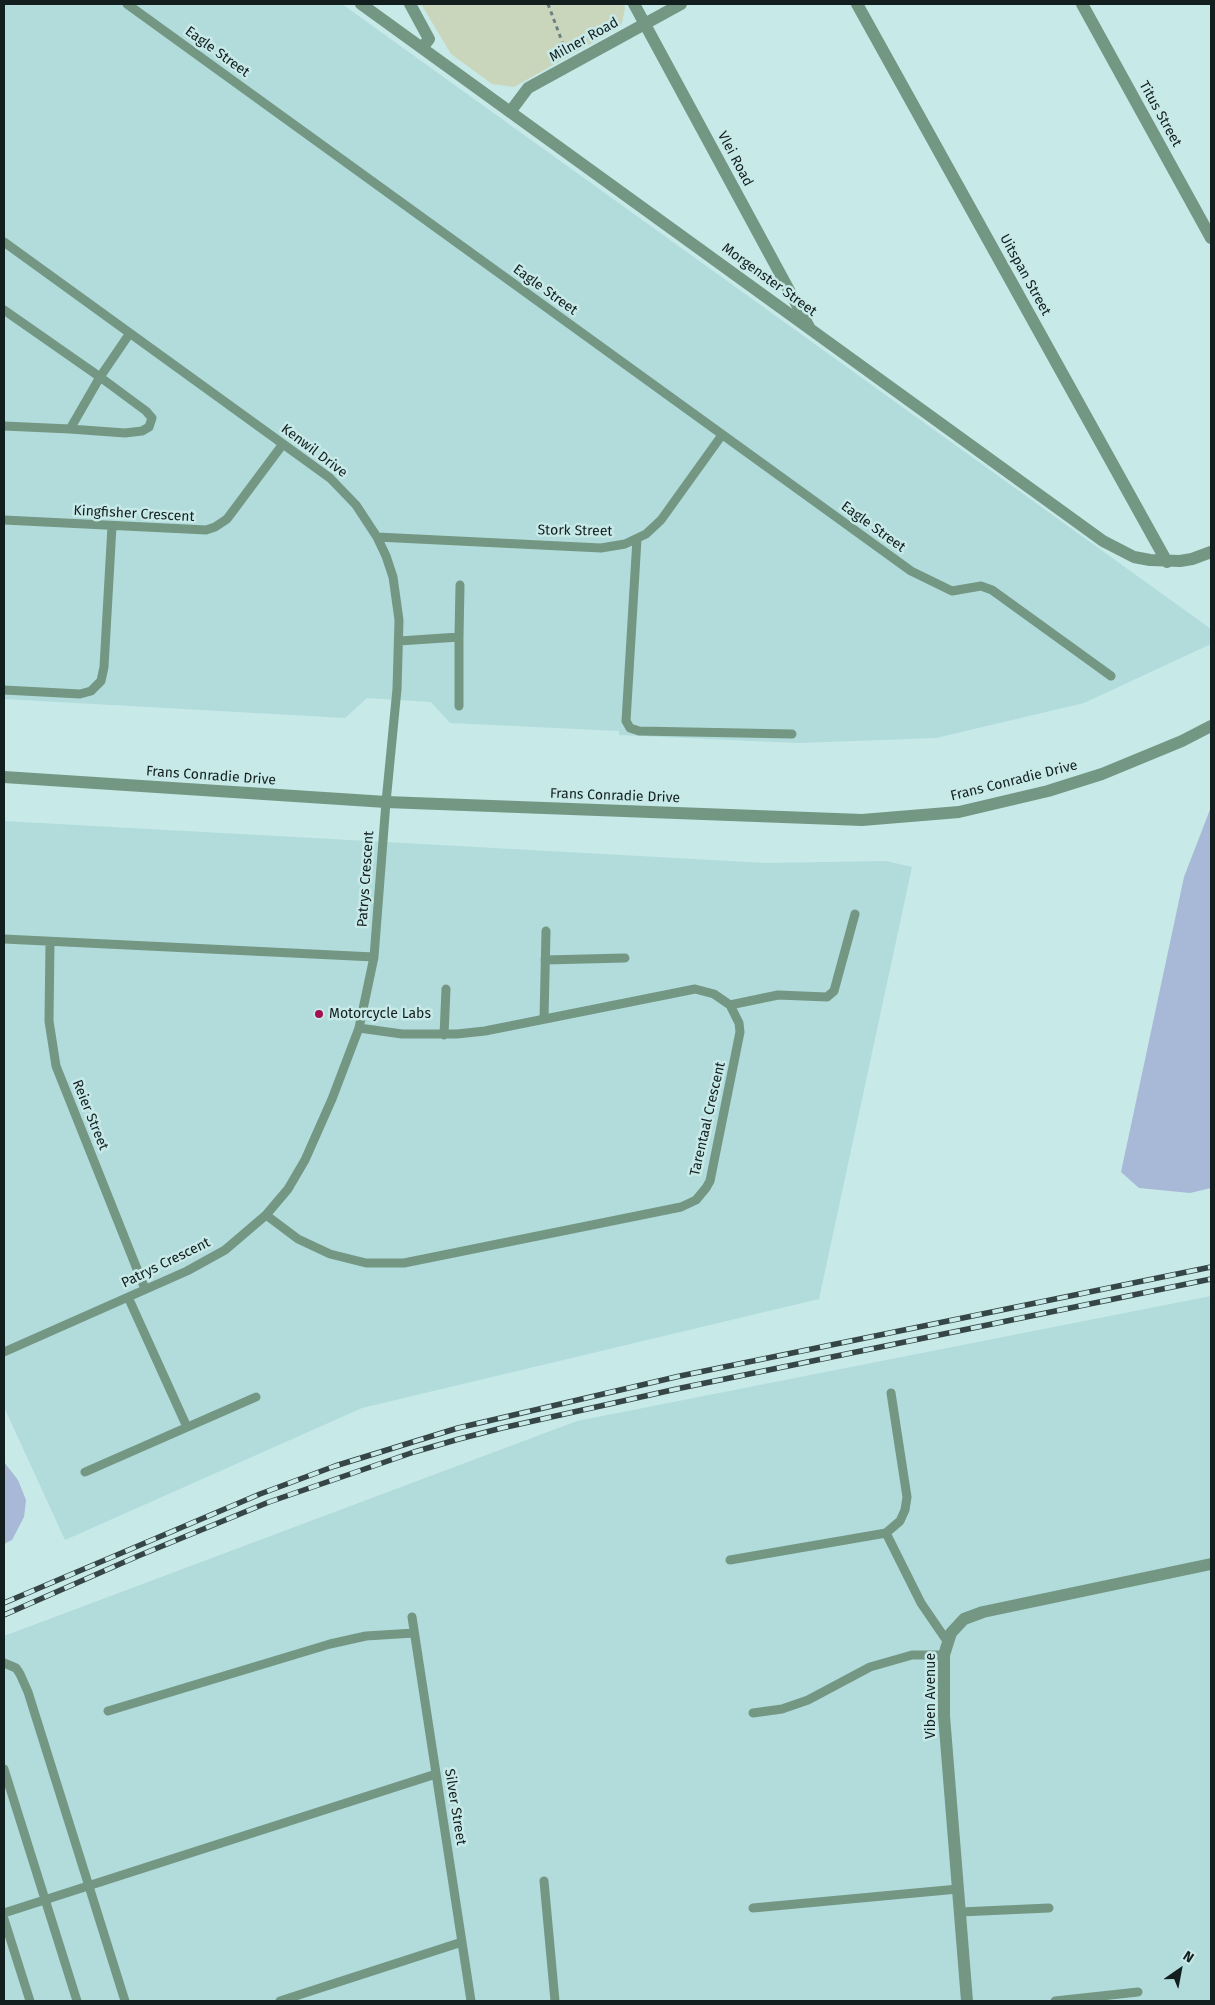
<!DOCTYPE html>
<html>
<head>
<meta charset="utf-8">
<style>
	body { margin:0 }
	#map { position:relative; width:1215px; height:2005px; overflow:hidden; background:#c7e9e8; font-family:"Fira Sans",sans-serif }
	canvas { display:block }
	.frame { position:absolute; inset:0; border:5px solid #131f1f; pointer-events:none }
	.north { position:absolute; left:1155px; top:1945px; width:50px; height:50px; -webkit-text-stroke:4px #c7e9e8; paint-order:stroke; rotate:33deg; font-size:14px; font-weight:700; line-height:20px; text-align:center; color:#131f1f }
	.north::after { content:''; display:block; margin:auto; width:18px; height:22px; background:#131f1f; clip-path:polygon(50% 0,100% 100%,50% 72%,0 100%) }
</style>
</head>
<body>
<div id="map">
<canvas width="1215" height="2005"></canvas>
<div class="frame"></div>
<div class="north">N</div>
</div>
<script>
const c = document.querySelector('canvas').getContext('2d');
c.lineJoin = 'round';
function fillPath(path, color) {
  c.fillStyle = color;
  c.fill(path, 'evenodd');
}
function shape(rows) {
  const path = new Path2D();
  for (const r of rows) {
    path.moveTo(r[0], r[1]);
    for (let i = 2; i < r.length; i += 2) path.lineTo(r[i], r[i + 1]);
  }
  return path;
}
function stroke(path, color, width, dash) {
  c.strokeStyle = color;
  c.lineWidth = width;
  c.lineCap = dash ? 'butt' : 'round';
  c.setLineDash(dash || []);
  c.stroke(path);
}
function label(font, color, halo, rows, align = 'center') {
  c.font = font + ' "Fira Sans",sans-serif';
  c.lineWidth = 5;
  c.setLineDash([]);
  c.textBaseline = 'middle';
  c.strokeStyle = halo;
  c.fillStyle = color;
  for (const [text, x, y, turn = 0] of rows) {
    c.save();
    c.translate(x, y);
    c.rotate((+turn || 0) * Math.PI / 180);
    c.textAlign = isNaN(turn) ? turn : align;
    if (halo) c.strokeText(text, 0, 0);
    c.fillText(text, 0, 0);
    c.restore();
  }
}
fillPath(shape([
	[4,4,342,4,1211,629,1211,644,1084,703,936,738,798,743,619,735,619,731,450,723,431,702,367,698,345,718,4,699],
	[4,821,766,863,886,861,912,867,819,1299,362,1408,65,1540,4,1407],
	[1211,1296,1211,2001,4,2001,4,1636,577,1421]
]), '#b1dcdb');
fillPath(shape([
	[421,4,624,4,625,8,622,23,617,29,514,87,492,84,451,54]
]), '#cad6bc');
fillPath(shape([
	[1211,807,1211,1188,1190,1193,1139,1188,1121,1172,1184,877],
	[4,1462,18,1480,26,1500,24,1517,12,1540,4,1544]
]), '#a7b9d7');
stroke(shape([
	[548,4,566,52]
]), '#6b8281', 3, [4, 4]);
stroke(shape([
	[127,4,911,571,952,591,981,586,992,590,1111,676],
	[4,242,330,478,356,505,377,537,386,556,393,577,399,620,397,689,386,802,374,957,359,1028,332,1099,305,1160,288,1189,266,1215,225,1250,187,1271,4,1352],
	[4,310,100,377,146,411,152,418,149,427,142,431,125,433,70,429],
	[4,426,70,429,100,377,130,333],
	[4,520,206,530,215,527,227,519,283,444],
	[377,537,601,548,625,544,646,534,661,520,722,435],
	[637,539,626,721,630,728,639,731,792,734],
	[459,637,460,585],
	[399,641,459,637,459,706],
	[4,690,80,694,91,691,101,681,104,667,112,526],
	[4,939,374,957],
	[50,942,49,1021,56,1066,145,1289],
	[545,960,625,958],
	[730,1005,778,995,827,997,834,991,855,914],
	[544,1019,546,931],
	[444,1035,446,989],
	[266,1215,298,1239,330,1254,366,1263,404,1263,681,1207,696,1200,706,1188,710,1181,740,1032,739,1023,730,1005,714,994,695,989,485,1031,457,1034,402,1034,359,1028],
	[128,1297,187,1427],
	[85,1472,256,1397],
	[886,1533,900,1521,905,1510,907,1497,891,1393],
	[730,1560,886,1533,921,1603,947,1641],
	[412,1617,471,2001],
	[4,1663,16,1668,20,1674,28,1692,125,2001],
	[108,1711,330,1644,366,1636,414,1633],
	[753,1713,782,1709,808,1700,870,1667,912,1655,944,1655],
	[4,1769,77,2001],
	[544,1881,555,2001],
	[753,1908,958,1889],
	[960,1912,1049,1908],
	[4,1913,436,1774],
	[4,1919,30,2001],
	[280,2001,462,1942],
	[1055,2001,1138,1992]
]), '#749784', 9);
stroke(shape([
	[361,4,1103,541,1134,557,1150,560,1180,561,1192,559,1211,552],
	[410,4,429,39,422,48],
	[634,4,809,327],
	[857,4,1167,562],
	[1082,4,1211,238],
	[510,112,528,88,681,4],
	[967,2001,944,1716,944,1655,951,1633,964,1619,983,1612,1211,1564]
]), '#749784', 12);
stroke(shape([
	[4,777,386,802,862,820,959,812,1048,791,1102,774,1182,741,1211,726]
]), '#749784', 12);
const rail = shape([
	[4,1603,260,1494,335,1466,458,1428,680,1376,1211,1267],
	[4,1615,138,1556,269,1502,414,1452,459,1439,502,1428,681,1388,1211,1279]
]);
stroke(rail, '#364646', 5.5);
stroke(rail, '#c7e9e8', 4, [11]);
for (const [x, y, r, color] of [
	[319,1014,5,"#a31153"]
]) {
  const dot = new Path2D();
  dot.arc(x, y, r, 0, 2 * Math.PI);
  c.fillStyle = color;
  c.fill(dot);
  stroke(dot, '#c7e9e8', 2);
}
label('14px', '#131f1f', '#c7e9e8', [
	["Milner Road",584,40,-29],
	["Eagle Street",217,52,36],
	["Titus Street",1160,114,61],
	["Vlei Road",735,159,62],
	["Uitspan Street",1025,275,61],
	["Morgenster Street",769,280,36],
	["Eagle Street",545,290,36],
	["Kenwil Drive",314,451,37],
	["Kingfisher Crescent",134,514,3],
	["Eagle Street",873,527,36],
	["Stork Street",575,531,1],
	["Frans Conradie Drive",211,776,4],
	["Frans Conradie Drive",1014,781,-14],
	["Frans Conradie Drive",615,796,2],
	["Patrys Crescent",366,879,-86],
	["Reier Street",90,1115,68],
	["Tarentaal Crescent",708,1119,-77],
	["Patrys Crescent",166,1263,-26],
	["Viben Avenue",931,1696,-90],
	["Silver Street",455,1807,81]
]);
label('14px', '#131f1f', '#c7e9e8', [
	["Motorcycle Labs",329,1014]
], 'left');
</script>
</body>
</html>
